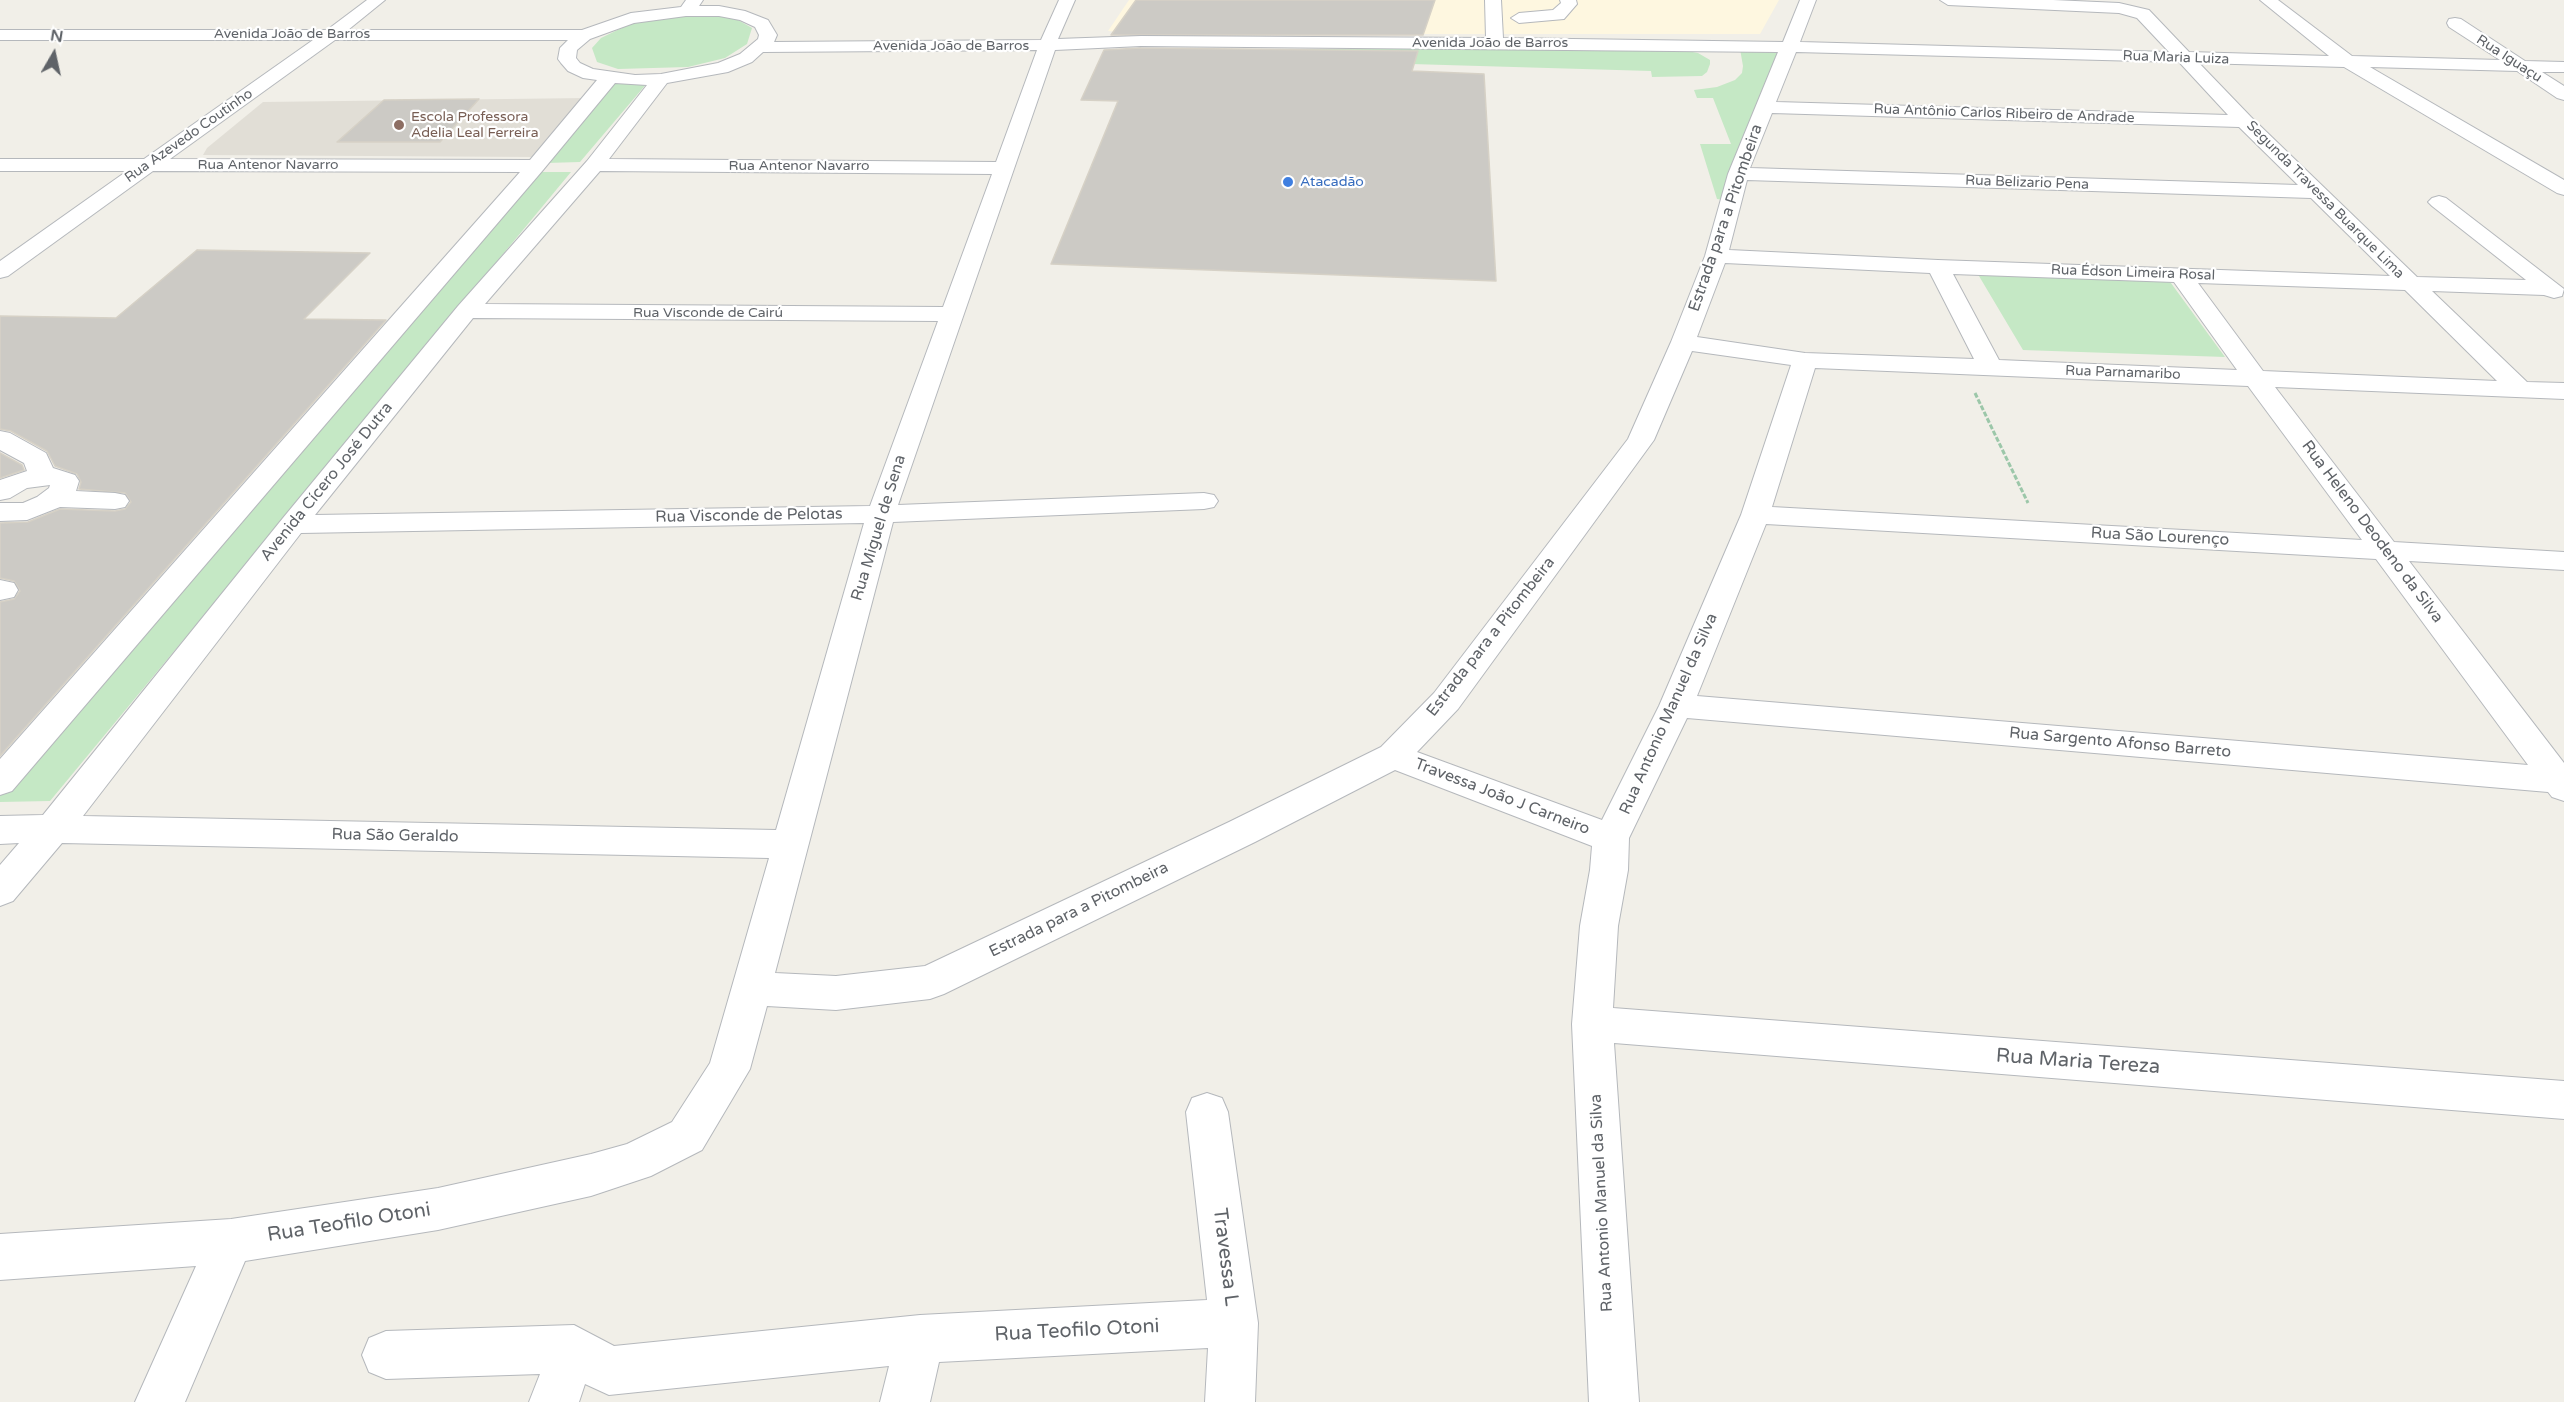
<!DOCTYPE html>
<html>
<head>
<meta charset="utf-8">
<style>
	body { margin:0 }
	#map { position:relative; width:2564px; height:1402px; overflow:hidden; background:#f1efe8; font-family:"Varela Round",sans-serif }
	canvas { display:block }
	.north { position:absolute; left:24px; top:24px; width:60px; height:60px; -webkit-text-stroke:4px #fff; paint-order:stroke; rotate:9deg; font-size:16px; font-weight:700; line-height:24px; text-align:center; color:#5f6368 }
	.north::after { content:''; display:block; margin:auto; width:21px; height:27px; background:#5f6368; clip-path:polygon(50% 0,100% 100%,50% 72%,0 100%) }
</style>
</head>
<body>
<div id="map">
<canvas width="2564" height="1402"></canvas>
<div class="north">N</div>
</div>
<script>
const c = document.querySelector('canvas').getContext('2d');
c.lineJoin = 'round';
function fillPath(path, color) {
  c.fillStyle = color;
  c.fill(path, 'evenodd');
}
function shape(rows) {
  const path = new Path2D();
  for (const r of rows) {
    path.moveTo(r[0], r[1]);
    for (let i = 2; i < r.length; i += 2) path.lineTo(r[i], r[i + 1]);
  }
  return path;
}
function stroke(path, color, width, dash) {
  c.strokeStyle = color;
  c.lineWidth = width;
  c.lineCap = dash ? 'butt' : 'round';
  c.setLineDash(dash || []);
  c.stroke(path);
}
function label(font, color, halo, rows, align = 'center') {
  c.font = font + ' "Varela Round",sans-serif';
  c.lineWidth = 4.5;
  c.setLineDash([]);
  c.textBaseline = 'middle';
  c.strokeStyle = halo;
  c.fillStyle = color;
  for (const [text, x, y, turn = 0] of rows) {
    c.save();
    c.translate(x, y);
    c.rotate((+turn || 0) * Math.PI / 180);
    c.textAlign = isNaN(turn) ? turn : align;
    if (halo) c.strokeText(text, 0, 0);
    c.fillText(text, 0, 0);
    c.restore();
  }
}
fillPath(shape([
	[1129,0,1779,0,1760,34,1138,34,1108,31]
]), '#fef7e0');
fillPath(shape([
	[587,98,534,157,203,155,207,148,263,102]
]), '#e1ded6');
fillPath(shape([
	[676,15,719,15,738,20,752,28,747,44,725,58,688,67,618,69,597,62,592,48,601,38,632,23],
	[1130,49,1677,49,1698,53,1710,60,1710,64,1707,72,1702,76,1652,77,1651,71,1137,56,1120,52],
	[1740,49,1771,49,1778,52,1725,200,1717,199,1700,144,1731,144,1713,98,1697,98,1694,90,1717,87,1735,80,1742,73,1743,66],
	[616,82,648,82,580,162,546,163],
	[541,172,571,172,50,801,0,802,0,796],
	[1976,271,2168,279,2225,357,2023,350]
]), '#c5e8c5');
const building = shape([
	[1136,0,1435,0,1423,35,1111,35,1136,0],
	[1141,48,1418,51,1412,71,1484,74,1496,281,1051,264,1118,101,1081,100,1104,50,1141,48],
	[479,99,440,142,337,142,384,100,479,99],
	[197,250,370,253,304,319,386,320,0,756,0,602,14,599,20,591,14,581,0,578,0,523,28,522,60,509,115,511,125,509,131,502,125,493,79,489,81,482,77,474,55,466,47,451,11,431,0,429,0,316,116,318,197,250],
	[0,453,22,465,24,470,0,478,0,453]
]);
fillPath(building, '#cccac5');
stroke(building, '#d6d1c6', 1.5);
const minor = shape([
	[367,0,385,0,348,30,582,30,631,13,681,7,686,0,703,0,699,6,719,6,745,11,768,20,777,35,774,42,1041,40,1059,0,1075,0,1058,39,1141,36,1486,38,1485,0,1501,0,1503,38,1783,42,1800,0,1816,0,1800,42,2169,52,2137,18,2119,13,1948,5,1940,0,2053,0,2119,3,2149,10,2189,52,2329,56,2260,0,2278,0,2352,56,2500,60,2449,27,2447,23,2449,19,2455,18,2461,19,2525,61,2564,62,2564,72,2542,72,2564,86,2564,100,2557,98,2517,71,2370,67,2564,180,2564,195,2557,193,2344,67,2199,63,2251,117,2417,277,2526,280,2432,206,2428,202,2432,198,2439,196,2446,198,2564,289,2562,296,2554,298,2544,295,2432,291,2527,382,2564,383,2564,399,2275,387,2394,542,2564,552,2564,570,2409,561,2564,763,2564,801,2552,797,2548,792,1687,718,1629,838,1628,870,1618,926,1613,1008,2564,1081,2564,1119,1614,1043,1639,1402,1589,1402,1572,1024,1580,926,1590,870,1592,846,1395,770,1255,842,944,994,930,999,836,1010,767,1006,750,1069,702,1150,651,1176,591,1196,438,1230,245,1261,185,1402,135,1402,196,1266,0,1280,0,1234,231,1219,438,1188,591,1154,627,1144,672,1122,710,1063,769,858,62,843,13,901,0,906,0,865,19,843,0,844,0,816,43,815,283,518,458,306,587,161,647,85,615,83,543,170,12,791,0,795,0,759,520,172,153,171,8,276,0,278,0,261,127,171,0,171,0,159,144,159,313,40,0,40,0,30,327,30,367,0],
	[686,16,719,16,740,20,755,27,759,35,758,39,740,54,718,63,661,74,635,75,593,69,580,63,576,58,577,50,590,39,634,23,686,16],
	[335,40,568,40,560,48,558,59,561,63,568,71,583,78,597,80,530,160,170,159,335,40],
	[1141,46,1778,52,1728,174,1705,256,1671,342,1628,439,1434,693,1381,747,1229,822,925,966,836,976,775,973,893,522,1204,509,1214,507,1218,501,1214,495,1204,493,898,505,1055,50,1141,46],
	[1037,50,996,162,609,159,667,83,728,72,752,62,763,52,1037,50],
	[1796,52,2179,62,2228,115,1776,102,1796,52],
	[1772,113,2239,127,2298,185,1750,168,1772,113],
	[600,171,992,174,943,307,485,304,600,171],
	[1747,180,2311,198,2390,276,1938,260,1729,250,1747,180],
	[1725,263,1930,273,1974,359,1805,353,1697,337,1725,263],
	[1953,274,2174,282,2237,370,1999,360,1953,274],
	[2198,283,2405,290,2497,381,2263,371,2198,283],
	[473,318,938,321,870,506,315,515,473,318],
	[1692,351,1791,365,1741,515,1659,706,1602,820,1417,752,1458,709,1654,440,1692,351],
	[1815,368,2248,386,2362,540,1772,507,1815,368],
	[864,523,776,830,83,816,301,533,864,523],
	[1766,524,2376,559,2528,765,1697,696,1766,524],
	[1560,0,1576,0,1577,4,1564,19,1519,23,1511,18,1519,13,1553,10,1561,3,1560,0],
	[0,431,10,433,46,453,53,468,75,475,79,481,76,491,115,493,125,495,129,501,125,507,115,509,60,507,27,520,0,521,0,503,23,503,37,497,49,488,50,485,27,488,10,498,0,500,0,480,27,471,24,463,0,450,0,431],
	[0,580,14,583,18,590,14,597,0,600,0,580],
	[1207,1093,1222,1098,1228,1112,1258,1323,1255,1402,1205,1402,1208,1348,939,1362,930,1402,880,1402,889,1366,609,1395,585,1384,579,1402,529,1402,540,1374,386,1379,369,1372,362,1355,369,1338,386,1331,574,1325,614,1346,920,1315,1207,1300,1186,1112,1192,1098,1207,1093]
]);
stroke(minor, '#b5b8bc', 2);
stroke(shape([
	[1975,393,2028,503]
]), '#9cc7a9', 3, [5, 2]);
fillPath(minor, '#fff');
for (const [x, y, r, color] of [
	[399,125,6,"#8d6e63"],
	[1288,182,6,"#3f7fe0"]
]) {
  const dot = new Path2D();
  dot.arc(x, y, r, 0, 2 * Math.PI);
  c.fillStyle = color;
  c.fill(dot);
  stroke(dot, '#fff', 2);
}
label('14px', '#5f6368', '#fff', [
	["Avenida João de Barros",292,34],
	["Avenida João de Barros",1490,43],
	["Avenida João de Barros",951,46],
	["Rua Maria Luiza",2176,58,2],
	["Rua Iguaçu",2509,59,33],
	["Rua Antônio Carlos Ribeiro de Andrade",2004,114,2],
	["Rua Azevedo Coutinho",189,136,-35],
	["Rua Antenor Navarro",268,165],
	["Rua Antenor Navarro",799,166],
	["Rua Belizario Pena",2027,183,2],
	["Segunda Travessa Buarque Lima",2325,200,45],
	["Rua Édson Limeira Rosal",2133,273,2],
	["Rua Visconde de Cairú",708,313],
	["Rua Parnamaribo",2123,373,2]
]);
label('14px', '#785e54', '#fff', [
	["Escola Professora",411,117],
	["Adelia Leal Ferreira",411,133]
], 'left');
label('14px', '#366cbe', '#fff', [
	["Atacadão",1300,182]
], 'left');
label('16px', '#5f6368', '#fff', [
	["Estrada para a Pitombeira",1726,218,-71],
	["Avenida Cícero José Dutra",327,482,-51],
	["Rua Visconde de Pelotas",749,516,-1],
	["Rua Miguel de Sena",879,528,-73],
	["Rua Heleno Deodeno da Silva",2372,532,53],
	["Rua São Lourenço",2160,537,3],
	["Estrada para a Pitombeira",1491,637,-52],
	["Rua Antonio Manuel da Silva",1669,714,-66],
	["Rua Sargento Afonso Barreto",2120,743,5],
	["Travessa João J Carneiro",1502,797,21],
	["Rua São Geraldo",395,836,1],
	["Estrada para a Pitombeira",1079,910,-26],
	["Rua Antonio Manuel da Silva",1602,1203,-93]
]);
label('20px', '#5f6368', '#fff', [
	["Rua Maria Tereza",2078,1062,4],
	["Rua Teofilo Otoni",349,1223,-9],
	["Travessa L",1225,1257,83],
	["Rua Teofilo Otoni",1077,1331,-3]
]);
</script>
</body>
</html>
